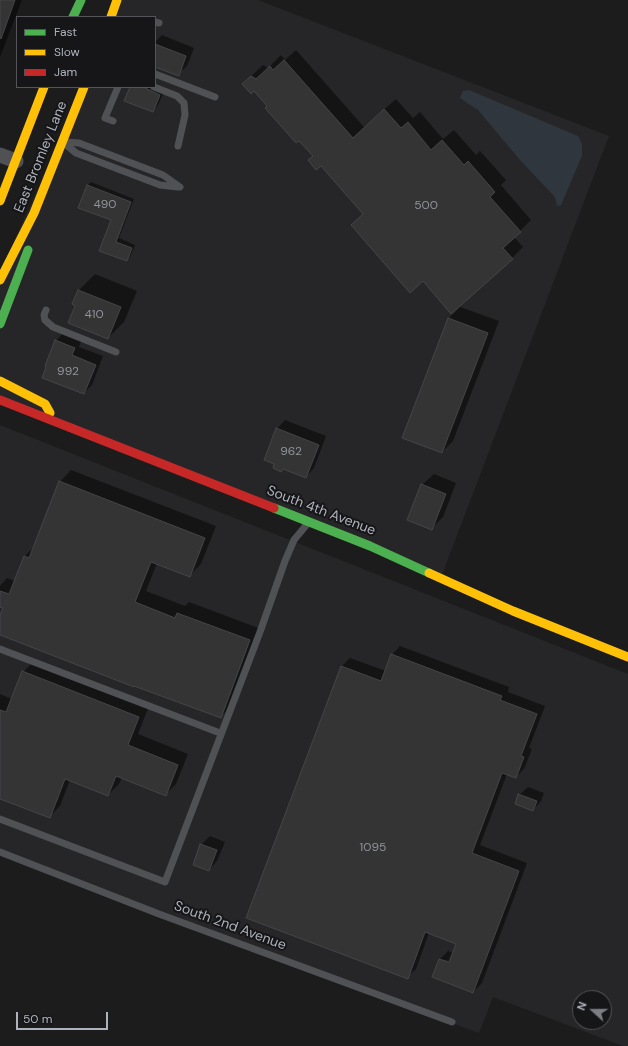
<!DOCTYPE html>
<html>
<head>
<meta charset="utf-8">
<style>
	body { margin:0 }
	#map { position:relative; width:628px; height:1046px; overflow:hidden; background:#1c1c1c; font-family:"DM Sans",sans-serif }
	canvas { display:block }
	.legend { position:absolute; left:16px; top:16px; width:140px; height:72px; box-sizing:border-box; background:#161618; border:1px solid #53545a; margin:0; padding:5px 7px; list-style:none; font-size:12px; color:#aeb2bc }
	.legend li { display:flex; align-items:center; gap:8px; height:20px }
	.legend b { width:20px; border:1px solid #53545a }
	.north { position:absolute; left:572px; top:990px; width:40px; height:40px; box-sizing:border-box; background:#161618; border:1px solid #53545a; border-radius:50%; rotate:291deg; font-size:11px; font-weight:700; line-height:16px; text-align:center; color:#aeb2bc }
	.north::after { content:''; display:block; margin:auto; width:14px; height:18px; background:#7b7e84; clip-path:polygon(50% 0,100% 100%,50% 72%,0 100%) }
	.scale { position:absolute; left:16px; top:1012px; width:92px; height:18px; box-sizing:border-box; border:2px solid #aeb2bc; border-top:0; padding-left:5px; font-size:12px; line-height:14px; white-space:nowrap; color:#aeb2bc; -webkit-text-stroke:3px #161618; paint-order:stroke }
</style>
</head>
<body>
<div id="map">
<canvas width="628" height="1046"></canvas>
<ul class="legend">
<li><b style="height:5px;background:#4caf50"></b>Fast</li>
<li><b style="height:5px;background:#ffc107"></b>Slow</li>
<li><b style="height:5px;background:#c62828"></b>Jam</li>
</ul>
<div class="north">N</div>
<div class="scale">50 m</div>
</div>
<script>
const c = document.querySelector('canvas').getContext('2d');
c.lineJoin = 'round';
function fillPath(path, color) {
  c.fillStyle = color;
  c.fill(path, 'evenodd');
}
function shape(rows) {
  const path = new Path2D();
  for (const r of rows) {
    path.moveTo(r[0], r[1]);
    for (let i = 2; i < r.length; i += 2) path.lineTo(r[i], r[i + 1]);
  }
  return path;
}
function stroke(path, color, width, dash) {
  c.strokeStyle = color;
  c.lineWidth = width;
  c.lineCap = dash ? 'butt' : 'round';
  c.setLineDash(dash || []);
  c.stroke(path);
}
function label(font, color, halo, rows, align = 'center') {
  c.font = font + ' "DM Sans",sans-serif';
  c.lineWidth = 4;
  c.setLineDash([]);
  c.textBaseline = 'middle';
  c.strokeStyle = halo;
  c.fillStyle = color;
  for (const [text, x, y, turn = 0] of rows) {
    c.save();
    c.translate(x, y);
    c.rotate((+turn || 0) * Math.PI / 180);
    c.textAlign = isNaN(turn) ? turn : align;
    if (halo) c.strokeText(text, 0, 0);
    c.fillText(text, 0, 0);
    c.restore();
  }
}
fillPath(shape([
	[117,0,258,0,609,136,442,575,0,400,0,272,84,87,155,87,155,17,111,17],
	[0,425,628,674,628,1046,623,1046,493,997,479,1033,0,853],
	[580,998,604,998,604,1022,580,1022]
]), '#262628');
fillPath(shape([
	[469,90,578,136,582,144,582,156,561,205,557,206,555,197,520,160,478,110,467,103,460,98,463,91]
]), '#2f363e');
fillPath(shape([
	[0,0,22,0,0,57],
	[162,35,194,48,187,66,178,74,155,65,155,42],
	[296,50,364,127,396,99,413,118,420,112,443,139,454,130,476,155,480,151,506,180,501,185,531,220,514,237,523,247,512,258,364,213,254,89,243,84,263,65,268,68,281,55,285,60],
	[131,87,155,87,165,89,158,105,153,111],
	[91,182,134,199,119,238,135,245,130,257,127,260,100,250,112,220,88,185],
	[95,274,137,291,124,322,108,338,76,305,78,291],
	[460,307,499,321,453,441,442,452,404,437,449,318],
	[64,332,82,339,79,347,103,356,92,385,84,393,56,341],
	[285,420,326,436,314,468,306,477,277,429],
	[71,470,216,526,201,564,190,575,157,563,146,591,185,606,189,602,261,629,232,706,220,717,0,634,0,618,4,607,0,606,0,586,7,578,15,581,25,556,34,547,60,482],
	[434,474,456,483,443,517,431,529,422,485],
	[400,646,509,687,508,692,545,706,529,748,532,749,524,769,516,777,507,774,480,845,527,863,482,983,473,992,433,977,440,959,448,951,454,953,457,943,429,933,416,969,407,977,248,918,342,666,350,658,386,671,392,655],
	[34,661,149,706,138,734,188,754,176,784,165,795,122,777,119,784,108,795,70,780,60,806,49,817,0,798,0,694,12,699,23,672],
	[528,787,544,793,541,801,533,810,519,795],
	[210,836,225,842,217,861,209,870,201,845]
]), '#0007');
const building = shape([
	[0,0,15,0,1,39,0,38,0,0],
	[155,44,186,56,179,76,155,67,155,44],
	[284,60,353,138,384,109,401,128,408,122,431,150,442,140,464,165,468,161,495,192,490,197,521,232,503,248,513,259,451,314,423,281,410,293,351,225,363,214,321,166,316,170,308,160,313,156,299,141,296,143,265,108,267,106,254,91,251,94,242,84,251,76,256,79,270,66,273,70,284,60],
	[130,87,143,87,160,95,153,112,124,101,130,87],
	[87,185,131,202,116,242,132,248,127,261,99,251,111,220,78,208,87,185],
	[78,290,121,307,108,339,68,323,75,306,72,304,78,290],
	[448,318,488,333,442,453,402,438,448,318],
	[55,340,75,348,72,355,96,365,84,394,42,378,46,367,45,366,55,340],
	[276,428,319,445,306,478,283,469,281,472,273,468,274,464,264,460,276,428],
	[59,481,205,538,190,577,151,562,135,602,175,618,177,613,250,640,221,718,134,686,134,687,0,635,0,615,3,608,0,607,0,591,9,594,24,556,29,558,59,481],
	[421,484,446,494,432,530,407,520,421,484],
	[391,654,502,696,500,700,537,714,521,756,524,757,516,778,502,773,472,853,519,871,473,993,432,977,439,959,449,962,456,944,425,932,408,979,246,918,341,666,381,681,391,654],
	[22,671,139,717,128,745,178,765,166,796,116,776,108,796,65,779,50,818,0,799,0,710,6,712,22,671],
	[518,794,537,801,533,811,515,804,518,794],
	[200,844,217,850,209,871,193,865,200,844]
]);
fillPath(building, '#343434');
stroke(building, '#444548', 1);
stroke(shape([
	[155,22,159,23],
	[155,74,215,97],
	[154,87,177,96,184,103,185,115,178,146],
	[113,121,105,118,118,87],
	[65,142,79,143,163,175,180,187],
	[64,143,76,153,160,185,178,187],
	[46,310,44,315,45,320,53,327,116,352],
	[0,649,220,733],
	[0,819,165,882,260,632,285,561,294,540,308,523],
	[0,852,159,914,452,1022]
]), '#505155', 7);
stroke(shape([
	[0,155,16,161]
]), '#505155', 15);
stroke(shape([
	[73,17,81,0],
	[0,324,28,250],
	[274,508,370,546,429,573]
]), '#4caf50', 9);
stroke(shape([
	[111,17,117,0],
	[0,201,44,87],
	[0,280,34,213,84,87],
	[0,381,45,404,50,413],
	[429,573,513,611,628,657]
]), '#ffc107', 9);
stroke(shape([
	[0,400,274,508]
]), '#c62828', 9);
label('12px', '#90929a', null, [
	["490",105,205],
	["500",426,206],
	["410",94,315],
	["992",68,372],
	["962",291,452],
	["1095",373,848]
]);
label('14px', '#aeb2bc', '#161618', [
	["East Bromley Lane",41,157,-68],
	["South 4th Avenue",321,511,21],
	["South 2nd Avenue",230,926,20]
]);
</script>
</body>
</html>
